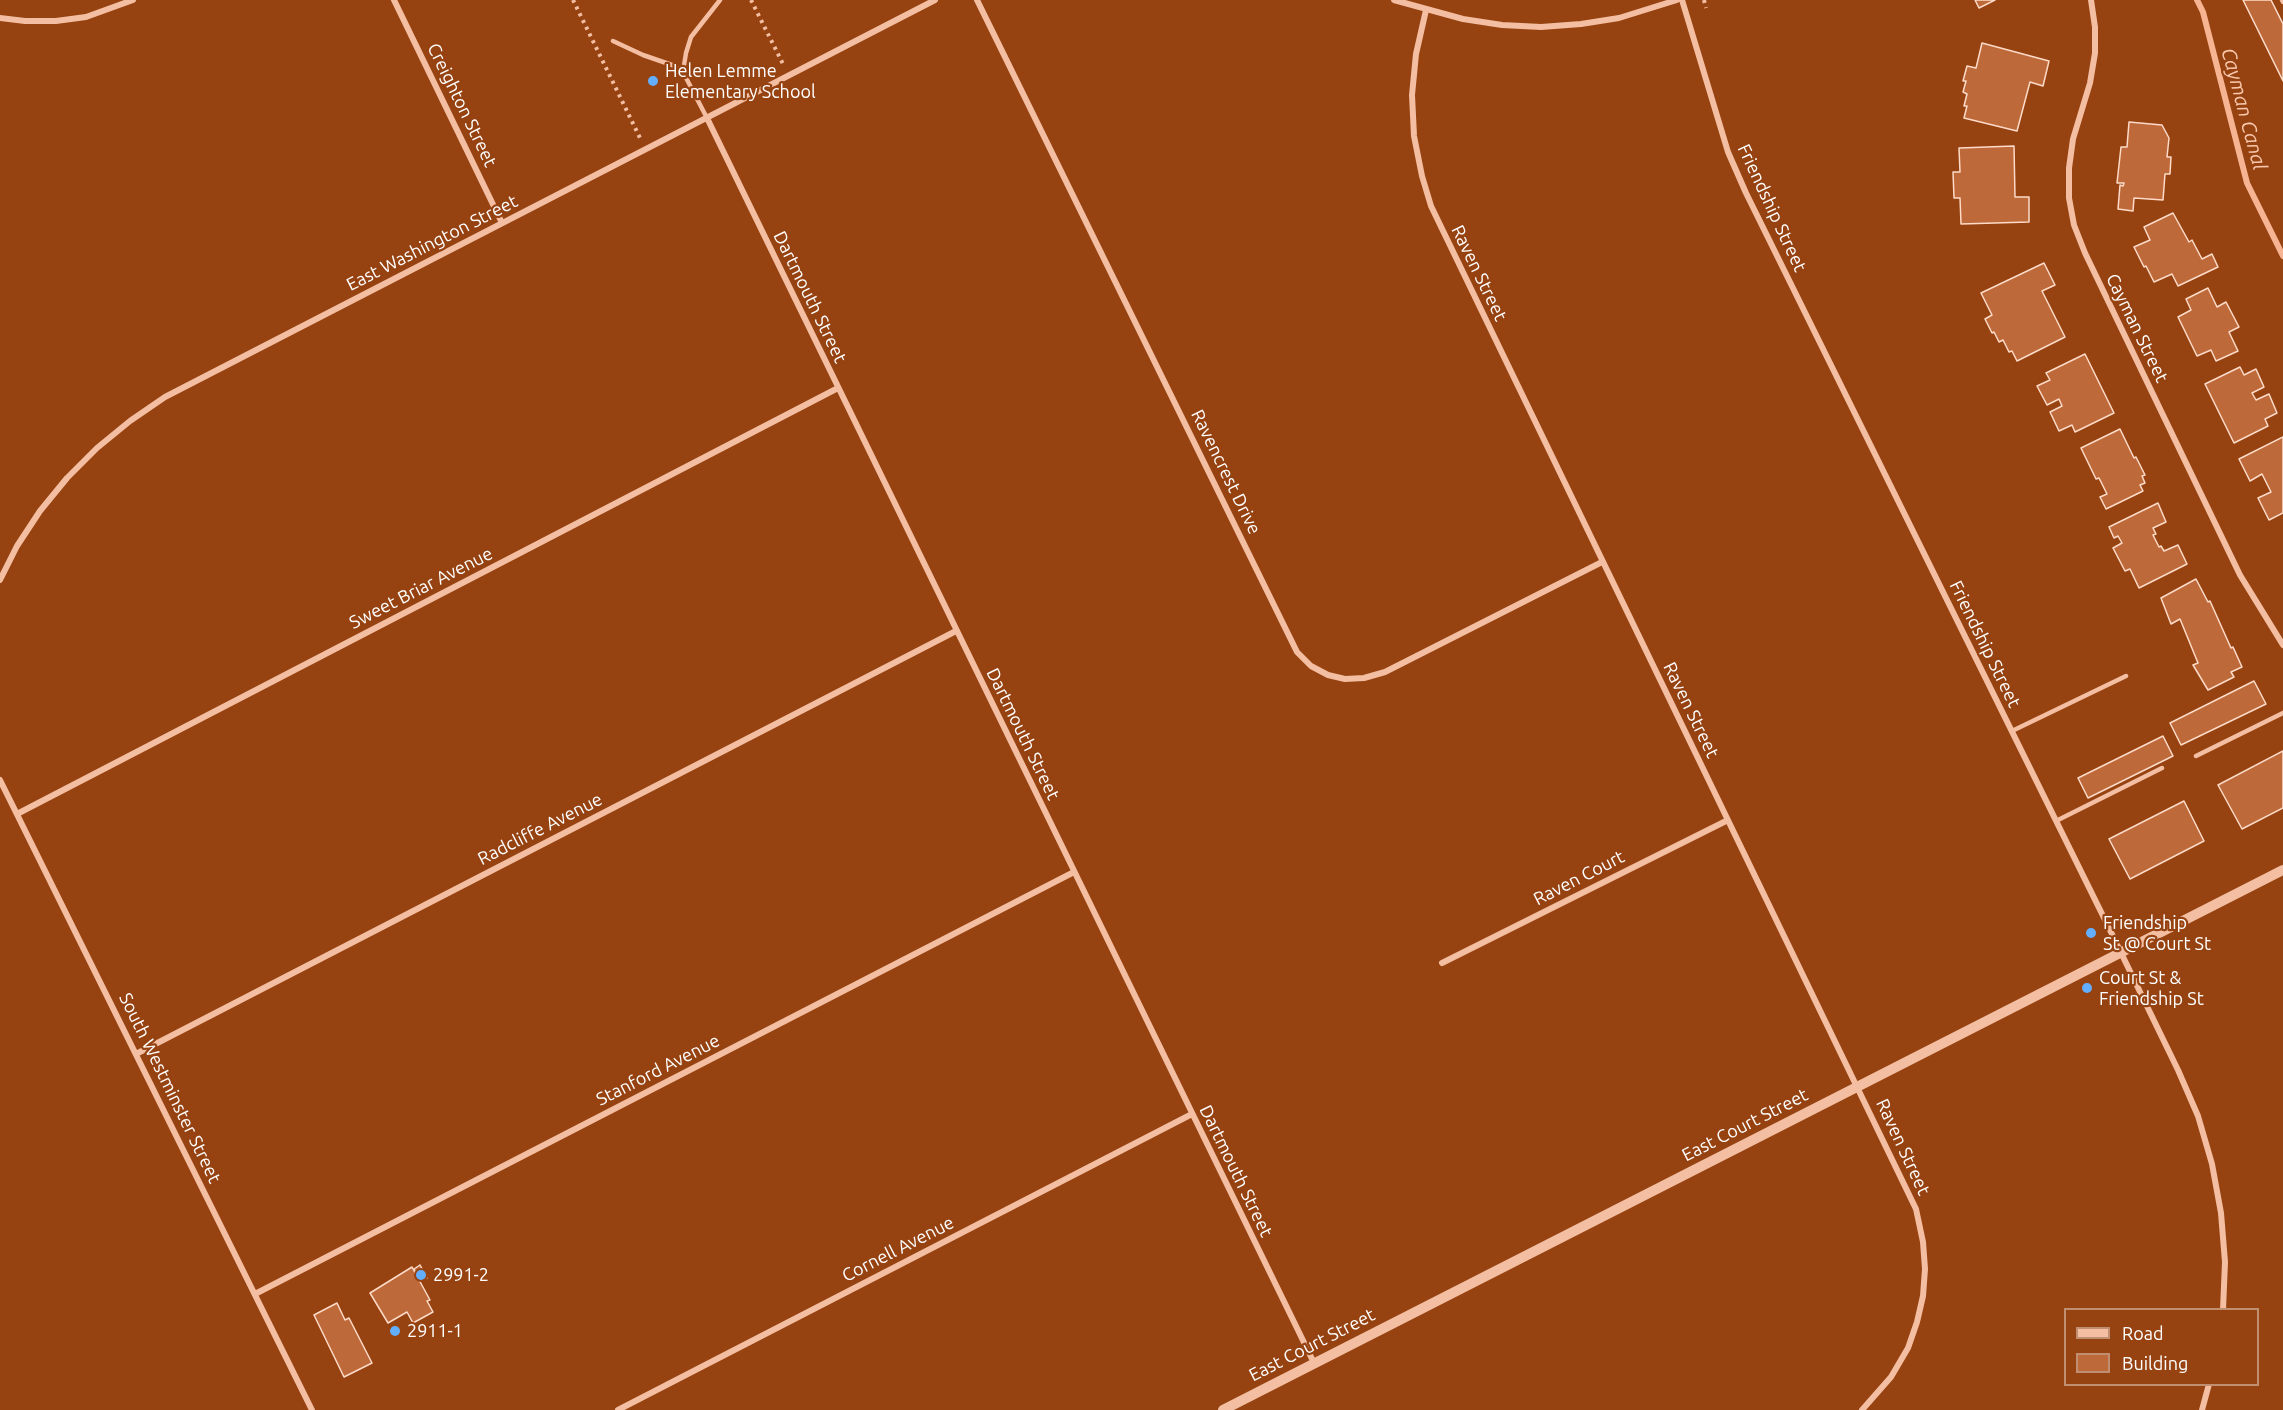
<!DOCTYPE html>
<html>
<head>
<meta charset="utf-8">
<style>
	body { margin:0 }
	#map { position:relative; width:2283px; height:1410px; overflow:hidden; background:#964211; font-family:Ubuntu,sans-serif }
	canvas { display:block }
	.legend { position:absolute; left:2064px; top:1308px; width:195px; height:78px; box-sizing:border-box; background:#964211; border:2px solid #c08e70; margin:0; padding:8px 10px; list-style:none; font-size:18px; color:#fff }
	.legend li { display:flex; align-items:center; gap:12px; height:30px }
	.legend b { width:30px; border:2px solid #c08e70 }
</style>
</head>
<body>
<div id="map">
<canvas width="2283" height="1410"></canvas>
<ul class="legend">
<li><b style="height:8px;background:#f3bea1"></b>Road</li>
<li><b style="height:16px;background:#be693a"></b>Building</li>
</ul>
</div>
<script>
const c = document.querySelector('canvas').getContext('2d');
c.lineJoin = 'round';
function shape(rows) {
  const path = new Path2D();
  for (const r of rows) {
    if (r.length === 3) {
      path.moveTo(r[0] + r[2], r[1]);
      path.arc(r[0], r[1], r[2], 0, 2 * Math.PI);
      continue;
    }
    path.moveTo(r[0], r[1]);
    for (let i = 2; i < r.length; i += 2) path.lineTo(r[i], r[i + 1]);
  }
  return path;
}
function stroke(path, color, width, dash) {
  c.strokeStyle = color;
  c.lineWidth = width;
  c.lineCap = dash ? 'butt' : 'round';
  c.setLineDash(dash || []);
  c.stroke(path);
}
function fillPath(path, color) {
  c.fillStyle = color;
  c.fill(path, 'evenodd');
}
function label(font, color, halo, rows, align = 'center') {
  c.font = font + ' Ubuntu,sans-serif';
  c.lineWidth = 4.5;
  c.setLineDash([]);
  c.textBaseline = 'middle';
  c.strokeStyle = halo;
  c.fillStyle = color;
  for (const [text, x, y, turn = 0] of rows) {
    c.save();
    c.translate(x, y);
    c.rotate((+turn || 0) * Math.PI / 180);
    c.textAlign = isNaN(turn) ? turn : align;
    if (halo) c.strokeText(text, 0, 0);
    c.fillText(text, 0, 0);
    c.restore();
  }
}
stroke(shape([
	[2197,0,2203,12,2247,183,2283,256]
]), '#f7b492', 6);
const building = shape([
	[1975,0,1995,0,1979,8,1975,0],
	[2243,0,2271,0,2283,24,2283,81,2243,0],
	[1982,43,2049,61,2043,86,2030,82,2017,131,1964,118,1967,106,1964,106,1967,94,1963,92,1966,81,1963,81,1967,66,1976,68,1982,43],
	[2129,122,2162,125,2169,138,2167,157,2171,157,2170,174,2165,174,2163,200,2134,198,2133,211,2118,209,2120,185,2123,186,2124,183,2117,183,2121,147,2127,147,2129,122],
	[2014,146,2015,197,2029,197,2029,222,1961,224,1960,198,1954,198,1953,172,1960,172,1959,148,2014,146],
	[2173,213,2189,242,2192,240,2202,259,2212,254,2218,267,2178,286,2172,274,2154,282,2146,266,2144,267,2134,247,2150,240,2144,227,2173,213],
	[2044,263,2055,285,2042,291,2065,337,2017,361,2012,351,2009,352,2003,340,1999,342,1994,332,1992,333,1985,319,1992,315,1981,293,2044,263],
	[2208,288,2217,307,2226,302,2239,327,2229,332,2238,351,2216,361,2211,350,2197,356,2178,317,2191,310,2186,299,2208,288],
	[2085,354,2114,413,2075,432,2072,425,2059,431,2050,412,2062,406,2059,399,2047,405,2037,386,2050,380,2046,373,2085,354],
	[2240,367,2244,375,2256,369,2264,387,2252,393,2256,400,2269,394,2277,413,2265,419,2268,426,2234,443,2205,384,2240,367],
	[2120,429,2134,458,2136,457,2145,475,2142,476,2145,483,2140,485,2143,491,2106,509,2100,497,2107,494,2099,478,2096,479,2081,448,2120,429],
	[2283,437,2283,513,2269,520,2258,498,2271,492,2262,474,2250,481,2239,459,2283,437],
	[2158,503,2166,522,2153,528,2156,534,2153,535,2159,547,2161,546,2164,551,2178,545,2187,564,2139,588,2130,569,2125,571,2113,548,2122,543,2118,536,2114,538,2109,527,2158,503],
	[2196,579,2208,602,2210,601,2231,648,2233,647,2242,667,2231,672,2234,677,2208,690,2193,665,2198,663,2180,619,2171,624,2161,598,2196,579],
	[2254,681,2266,704,2181,745,2170,723,2254,681],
	[2163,736,2173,756,2088,798,2078,778,2163,736],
	[2283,751,2283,808,2242,829,2218,785,2283,751],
	[2184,801,2204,841,2130,879,2109,839,2184,801],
	[420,1265,427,1278,420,1281,414,1269,420,1265],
	[412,1267,430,1300,427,1301,433,1312,413,1323,407,1312,388,1323,370,1293,412,1267],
	[337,1303,345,1320,349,1318,372,1363,344,1377,314,1315,337,1303],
	[395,1331,5]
]);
fillPath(building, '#be693a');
stroke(building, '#fddbc8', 1.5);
stroke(shape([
	[573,0,641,140],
	[751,0,784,66],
	[1704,0,1706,8]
]), '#f3bea1', 4, [3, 4.5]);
stroke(shape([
	[2282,0,2283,2],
	[613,41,643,55,672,65,683,72,686,53,691,37,720,0],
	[683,72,707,118],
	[2012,731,2126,676],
	[2196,756,2283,713],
	[2056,821,2162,768]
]), '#f3bea1', 4.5);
stroke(shape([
	[394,0,502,223],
	[977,0,1297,652,1311,666,1328,675,1345,679,1364,678,1385,672,1602,562],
	[1394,0,1463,19,1502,25,1541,27,1581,24,1619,18,1677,0],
	[1682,0,1728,152,1746,193,2109,928,2178,1070,2198,1116,2212,1164,2221,1213,2225,1262,2223,1310],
	[2091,0,2095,27,2095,53,2090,83,2073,139,2069,168,2069,198,2074,225,2085,253,2240,575,2283,645],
	[1426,10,1416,54,1412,95,1414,136,1422,176,1431,206,1916,1209,1923,1242,1925,1269,1923,1296,1917,1322,1908,1348,1891,1377,1862,1410],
	[0,18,25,21,56,21,86,17,133,0],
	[707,118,1314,1363],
	[0,580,17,546,40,511,67,478,97,448,130,421,165,397,935,0],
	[0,780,312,1410],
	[17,814,838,388],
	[1442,963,1728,820],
	[136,1054,956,631],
	[255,1294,1074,872],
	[618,1410,1192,1114],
	[2202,1410,2209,1384]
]), '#f3bea1', 6);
stroke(shape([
	[1223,1410,2283,870]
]), '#f3bea1', 10);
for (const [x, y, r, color] of [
	[653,81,6,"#63aeff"],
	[2091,933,6,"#63aeff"],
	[2087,988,6,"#63aeff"],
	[421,1275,6,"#63aeff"],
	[395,1331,6,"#63aeff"]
]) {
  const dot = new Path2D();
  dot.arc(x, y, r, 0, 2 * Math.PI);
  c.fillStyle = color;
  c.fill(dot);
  stroke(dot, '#964211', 2);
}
label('18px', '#fff', '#964211', [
	["Helen Lemme",665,71],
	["Elementary School",665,92],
	["Friendship",2103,923],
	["St @ Court St",2103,944],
	["Court St &",2099,978],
	["Friendship St",2099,999],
	["2991-2",433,1275],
	["2911-1",407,1331]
], 'left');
label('18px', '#fff', '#964211', [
	["Creighton Street",462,105,64],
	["Friendship Street",1772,208,65],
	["East Washington Street",432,243,-27],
	["Raven Street",1479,273,64],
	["Dartmouth Street",810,297,64],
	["Cayman Street",2137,328,64],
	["Ravencrest Drive",1226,472,64],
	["Sweet Briar Avenue",421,588,-27],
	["Friendship Street",1985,644,64],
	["Raven Street",1691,710,64],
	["Dartmouth Street",1023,734,64],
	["Radcliffe Avenue",540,829,-27],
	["Raven Court",1579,878,-27],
	["Stanford Avenue",658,1070,-27],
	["South Westminster Street",170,1088,64],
	["East Court Street",1745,1125,-27],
	["Raven Street",1903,1147,65],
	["Dartmouth Street",1236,1171,64],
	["Cornell Avenue",898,1249,-27],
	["East Court Street",1312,1345,-27]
]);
label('italic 20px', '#fac8ad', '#964211', [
	["Cayman Canal",2244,109,75]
]);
</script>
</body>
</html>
